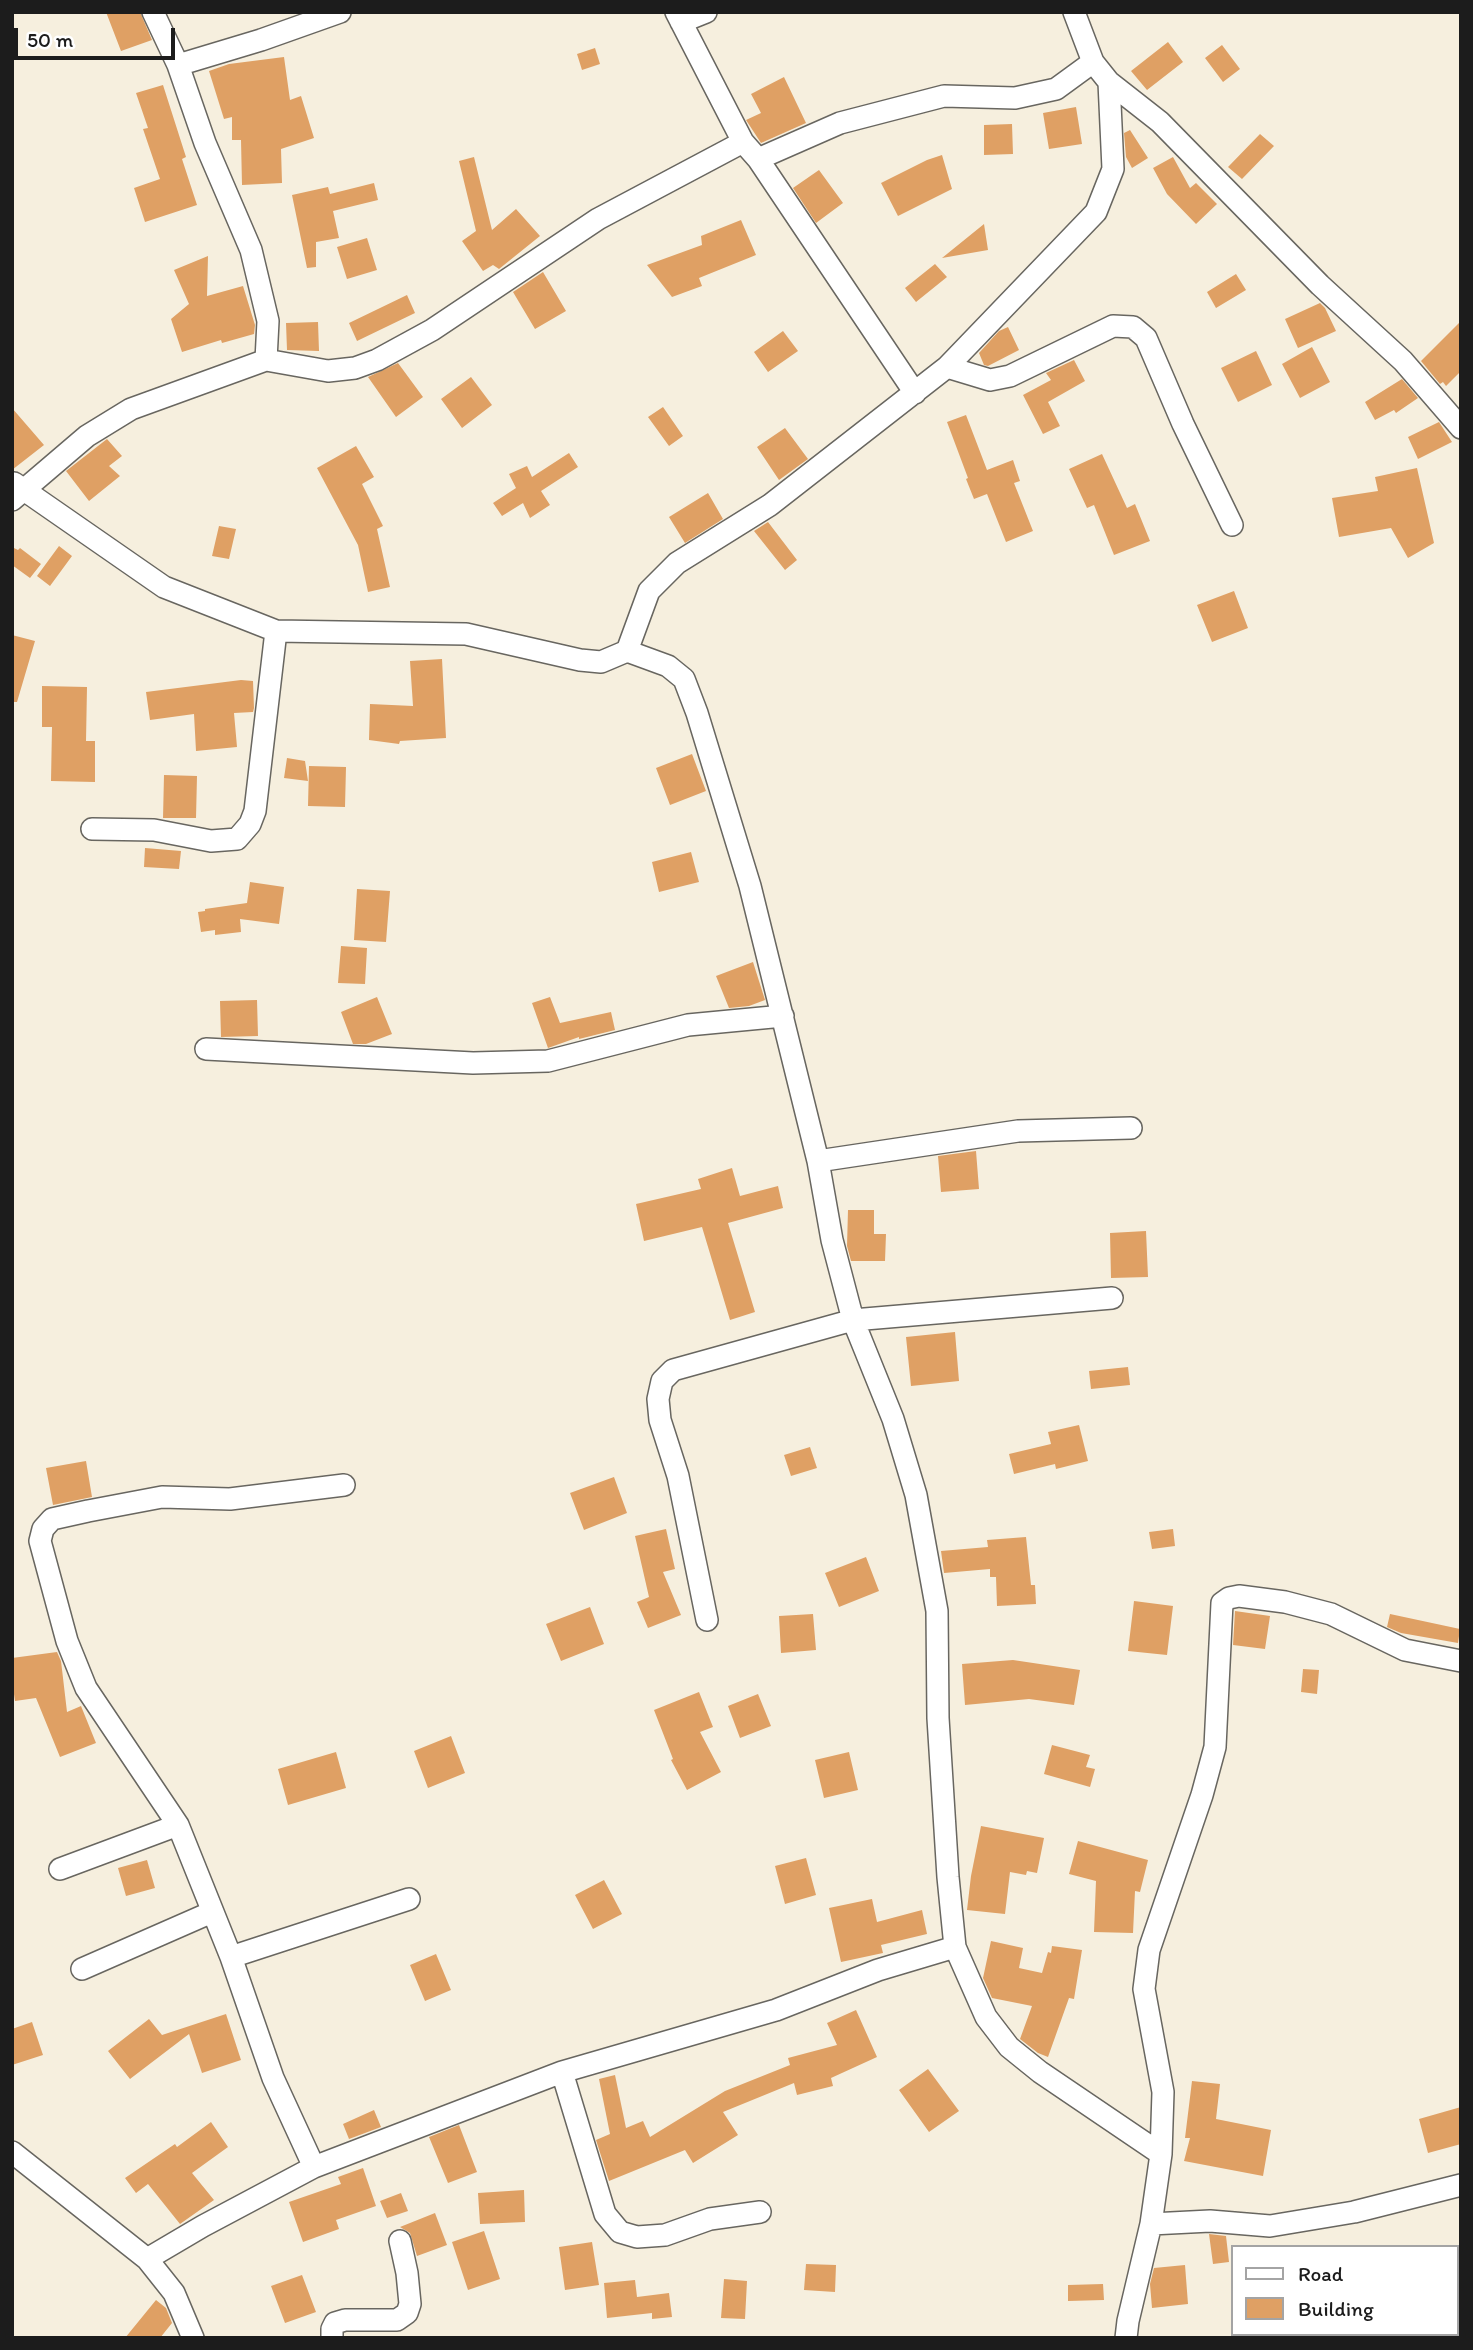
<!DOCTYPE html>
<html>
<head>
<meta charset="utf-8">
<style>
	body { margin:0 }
	#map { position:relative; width:1473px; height:2350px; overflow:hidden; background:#f6efde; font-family:Itim,sans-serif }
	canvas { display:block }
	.frame { position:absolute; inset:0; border:14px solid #1c1c1c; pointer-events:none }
	.legend { position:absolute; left:1231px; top:2245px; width:228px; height:91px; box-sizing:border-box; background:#fff; border:2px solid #a4a4a4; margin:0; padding:9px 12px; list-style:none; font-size:21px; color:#1c1c1c }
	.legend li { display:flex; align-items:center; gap:14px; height:35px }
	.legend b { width:35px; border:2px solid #a4a4a4 }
	.scale { position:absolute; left:14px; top:28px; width:161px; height:32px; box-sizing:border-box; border:4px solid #1c1c1c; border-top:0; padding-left:9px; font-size:21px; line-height:24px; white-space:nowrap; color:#1c1c1c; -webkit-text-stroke:5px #fff; paint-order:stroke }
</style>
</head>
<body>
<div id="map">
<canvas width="1473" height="2350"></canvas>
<div class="frame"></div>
<ul class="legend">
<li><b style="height:9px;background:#fff"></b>Road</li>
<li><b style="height:19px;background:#dfa064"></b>Building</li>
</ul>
<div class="scale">50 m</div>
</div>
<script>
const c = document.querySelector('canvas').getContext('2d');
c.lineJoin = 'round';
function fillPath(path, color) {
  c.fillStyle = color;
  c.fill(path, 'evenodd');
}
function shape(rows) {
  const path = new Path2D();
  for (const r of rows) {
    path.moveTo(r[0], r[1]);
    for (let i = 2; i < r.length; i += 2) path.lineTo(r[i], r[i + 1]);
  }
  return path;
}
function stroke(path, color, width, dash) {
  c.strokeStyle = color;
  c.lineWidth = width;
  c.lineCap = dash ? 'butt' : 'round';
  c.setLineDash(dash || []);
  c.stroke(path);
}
fillPath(shape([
	[106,12,140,12,152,40,121,51],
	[1168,42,1183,62,1147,90,1131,71],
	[1222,45,1240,69,1223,82,1205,58],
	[595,48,600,64,582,70,577,54],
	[284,57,290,100,301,96,314,138,281,149,282,183,242,185,241,140,232,140,232,117,224,119,209,71,229,64],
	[784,77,806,123,761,143,746,120,761,113,751,94],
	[163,85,186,157,182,159,197,205,145,222,134,188,160,179,143,129,148,128,136,93],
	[1076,107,1082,144,1049,149,1043,113],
	[1012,124,1013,154,984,155,984,125],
	[1130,130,1148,158,1132,168,1126,157,1124,133],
	[1260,134,1274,146,1242,179,1228,167],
	[942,155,952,189,898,216,881,183,927,160],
	[474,157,492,230,516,209,540,236,499,269,493,265,483,271,462,241,476,231,459,161],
	[1173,157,1190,188,1196,183,1217,204,1196,224,1167,194,1153,168],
	[819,170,843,203,816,223,793,188],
	[374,183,378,200,333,211,339,238,316,242,316,267,307,268,292,195,328,187,330,194],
	[741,220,756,255,699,278,702,286,672,297,647,265,702,245,701,236],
	[984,224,988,250,942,258],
	[367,238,377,270,347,279,337,247],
	[208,256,207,296,243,286,255,325,254,334,222,343,221,340,182,352,171,319,189,304,174,270],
	[935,264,947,277,916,302,905,288],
	[543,272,566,311,535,329,513,292],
	[1236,274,1246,290,1216,308,1207,292],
	[407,295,415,313,357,341,349,323],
	[1320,303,1325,308,1336,331,1298,348,1285,319],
	[1461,321,1461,371,1446,386,1443,382,1440,384,1421,361],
	[318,322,319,351,287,350,286,323],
	[1008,327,1019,350,988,366,984,365,979,353,999,331],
	[783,331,798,351,768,372,754,352],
	[1312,347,1330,382,1300,398,1282,364],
	[1256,351,1272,385,1238,402,1221,368],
	[1074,360,1085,381,1048,402,1060,426,1043,434,1023,395,1051,380,1046,373],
	[398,363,423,397,396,417,368,377],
	[471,377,492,405,462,428,441,399],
	[1402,379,1418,398,1396,413,1394,410,1375,420,1365,402],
	[663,407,683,436,669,446,648,417],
	[12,408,44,445,12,470],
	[966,415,987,470,1013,460,1020,481,1014,483,1033,531,1006,542,987,494,974,499,966,479,968,478,947,422],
	[1439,422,1452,442,1418,459,1408,437],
	[785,428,808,459,779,480,757,447],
	[107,439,122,456,109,466,120,476,89,501,66,471],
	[356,446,374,477,362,484,383,526,377,529,390,587,368,592,358,545,317,468],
	[569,453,578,467,541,491,550,505,530,518,523,503,502,516,493,503,516,488,509,474,527,466,532,477],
	[1102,454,1127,508,1135,504,1150,541,1114,555,1094,505,1087,508,1069,469],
	[1417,468,1434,543,1408,558,1391,528,1339,537,1332,498,1378,491,1375,477],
	[708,493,723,519,685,543,669,517],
	[768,522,797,560,785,570,754,531],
	[219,526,236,529,229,559,212,556],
	[59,546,72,556,50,586,37,576],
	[12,547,18,550,20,548,41,564,30,578,12,565],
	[1234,591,1248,628,1212,642,1197,605],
	[12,635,35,641,17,702,12,702],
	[442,659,446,738,400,741,399,744,369,740,370,704,413,706,410,661],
	[241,680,253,681,254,708,253,712,234,713,237,747,196,751,194,714,150,720,146,692],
	[42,686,87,687,86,741,95,741,95,782,51,781,52,727,42,727],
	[692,754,706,791,670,805,656,768],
	[287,758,305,761,308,781,284,778],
	[309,766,346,767,345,807,308,806],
	[164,775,197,776,196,818,163,818],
	[145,848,181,851,179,869,144,867],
	[691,852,699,882,659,892,652,862],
	[250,882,284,887,279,924,240,919,241,932,215,935,215,930,201,932,198,912,205,911,205,909,247,903],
	[357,889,390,891,386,942,354,940],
	[341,946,367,948,365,984,338,983],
	[753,962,765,1000,749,1006,729,1008,716,976],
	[377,997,392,1034,366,1044,353,1044,341,1012],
	[550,997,560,1023,611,1012,615,1030,579,1039,579,1037,548,1048,532,1003],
	[257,1000,258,1036,221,1037,220,1001],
	[976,1151,979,1189,941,1192,938,1156],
	[732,1168,740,1196,778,1186,783,1208,728,1223,755,1312,730,1320,702,1227,644,1241,636,1204,701,1189,698,1179],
	[848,1210,874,1210,874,1234,886,1234,885,1261,851,1261,847,1246],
	[1146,1231,1148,1277,1111,1278,1110,1233],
	[955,1332,959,1381,911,1386,906,1337],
	[1128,1367,1130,1385,1091,1389,1089,1371],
	[1079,1425,1088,1461,1056,1469,1055,1464,1014,1474,1009,1454,1051,1444,1048,1432],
	[810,1447,817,1468,791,1476,784,1455],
	[86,1461,92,1497,53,1505,46,1468],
	[614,1477,627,1513,584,1530,570,1493],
	[666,1529,675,1569,663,1572,681,1615,648,1628,637,1602,649,1597,635,1536],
	[1173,1529,1175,1546,1152,1549,1149,1532],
	[1026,1537,1031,1585,1035,1585,1036,1604,997,1606,996,1577,990,1577,990,1569,944,1573,941,1551,988,1547,987,1540],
	[866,1557,879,1591,839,1607,825,1573],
	[1134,1601,1173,1606,1167,1655,1128,1651],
	[590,1607,604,1644,561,1661,546,1624],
	[1235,1611,1270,1616,1265,1649,1233,1645],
	[813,1614,816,1650,781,1653,779,1616],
	[1390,1614,1460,1629,1458,1643,1401,1633,1387,1627],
	[57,1652,61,1661,67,1712,81,1706,96,1743,60,1757,36,1698,15,1701,12,1680,12,1658],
	[1013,1660,1080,1670,1074,1705,1029,1699,965,1705,962,1664],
	[1303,1669,1319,1670,1317,1694,1301,1692],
	[699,1692,713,1727,700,1732,721,1772,687,1790,671,1760,673,1759,654,1710],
	[758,1694,771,1726,740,1738,728,1706],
	[451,1736,465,1773,428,1788,414,1751],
	[1052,1745,1090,1755,1086,1767,1095,1769,1090,1787,1044,1774],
	[336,1752,346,1788,288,1805,278,1769],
	[849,1752,858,1790,824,1798,815,1760],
	[981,1826,1044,1838,1037,1873,1027,1871,1026,1875,1010,1872,1005,1914,967,1910,971,1876],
	[1078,1841,1148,1860,1140,1892,1135,1891,1133,1933,1094,1932,1096,1881,1069,1874],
	[806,1858,816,1895,785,1904,775,1866],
	[147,1860,155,1888,126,1896,118,1868],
	[604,1880,622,1914,593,1929,575,1895],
	[872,1899,877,1922,922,1910,927,1934,881,1945,883,1953,841,1962,829,1908],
	[991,1941,1023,1948,1019,1968,1042,1973,1048,1952,1051,1953,1052,1946,1082,1950,1074,1999,1069,1998,1048,2057,1038,2053,1020,2039,1032,2006,992,1998,983,1978],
	[436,1954,451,1990,425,2001,410,1965],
	[856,2010,877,2057,831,2078,833,2086,797,2095,794,2083,723,2112,738,2135,693,2163,685,2150,609,2181,596,2140,610,2134,599,2079,615,2075,626,2128,643,2121,650,2137,725,2091,790,2065,788,2058,837,2045,827,2023],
	[226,2014,241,2060,202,2073,189,2034,130,2079,108,2051,149,2019,162,2035],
	[32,2022,43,2055,12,2065,12,2029],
	[928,2069,959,2111,929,2132,899,2090],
	[1192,2081,1220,2084,1216,2119,1271,2130,1263,2176,1184,2161,1190,2138,1185,2138],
	[1461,2107,1461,2144,1428,2153,1419,2119],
	[374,2110,381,2127,349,2139,343,2124],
	[211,2122,228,2147,192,2173,214,2200,180,2224,148,2184,136,2193,125,2178,175,2144,177,2147],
	[459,2125,477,2172,448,2183,429,2137],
	[363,2168,376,2206,336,2220,339,2229,303,2242,289,2202,341,2184,338,2177],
	[524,2190,525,2222,480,2224,478,2193],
	[401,2193,408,2211,387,2218,380,2201],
	[435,2213,447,2245,417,2256,410,2233,400,2227],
	[484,2231,500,2279,468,2290,452,2242],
	[1209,2234,1226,2236,1229,2262,1213,2264],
	[592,2242,599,2285,565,2290,559,2247],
	[806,2264,836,2265,835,2292,804,2290],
	[1185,2265,1188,2304,1152,2308,1150,2284,1154,2268],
	[302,2275,316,2312,285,2323,271,2286],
	[724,2279,747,2281,745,2319,721,2318],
	[635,2280,637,2297,669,2293,672,2317,652,2319,652,2313,607,2318,604,2283],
	[1103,2284,1104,2300,1068,2301,1068,2285],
	[156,2300,166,2308,172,2323,160,2338,125,2338]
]), '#dfa064');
const minor = shape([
	[153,12,178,65],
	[676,12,743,142,758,159,915,393],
	[681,22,706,12],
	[1109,82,1160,122,1320,285,1403,361,1461,428],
	[758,159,840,123,944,96,1015,98,1056,89,1093,62],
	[266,360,328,371,355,368,377,360,432,330,598,219,743,142],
	[947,367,990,380,1010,376,1113,326,1133,327,1146,338,1183,424,1232,525],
	[14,483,164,587,276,631],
	[12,500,87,436,131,409,266,360,268,321,251,250,205,143,178,65,261,40,340,12],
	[627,651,668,666,684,679,697,713,750,886,818,1161,832,1240,853,1320,893,1419,916,1495,937,1611,938,1718,948,1877,955,1947],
	[92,829,154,830,211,841,237,839,250,824,255,811,276,631,466,634,580,660,601,662,627,651,649,591,677,563,770,505,947,367,1096,212,1113,169,1109,82,1093,62,1074,12],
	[206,1049,473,1063,548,1061,688,1025,783,1016],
	[818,1161,1018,1131,1131,1128],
	[707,1620,678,1476,660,1420,658,1399,662,1381,673,1370,853,1320,1112,1298],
	[60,1869,178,1825],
	[231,1957,409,1899],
	[82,1969,212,1912],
	[562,2072,605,2214,620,2232,637,2237,665,2235,710,2219,760,2212],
	[12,2152,147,2259,174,2293,193,2338],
	[1161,2154,1163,2092,1144,1989,1149,1950,1202,1795,1215,1747,1222,1603,1229,1598,1239,1596,1285,1602,1331,1614,1405,1650,1461,1661],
	[314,2167,273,2078,231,1957,178,1825,86,1688,67,1641,40,1541,43,1529,52,1519,88,1511,162,1497,230,1499,344,1485],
	[1151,2224,1210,2221,1270,2226,1354,2212,1461,2185],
	[147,2259,203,2226,314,2167,562,2072,776,2010,878,1970,955,1947,986,2017,1009,2047,1040,2072,1161,2154,1151,2224,1128,2321,1126,2338],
	[332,2338,332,2329,335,2323,345,2320,397,2320,407,2313,410,2304,407,2273,400,2241]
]);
stroke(minor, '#686660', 24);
stroke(minor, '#fff', 21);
</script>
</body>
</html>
